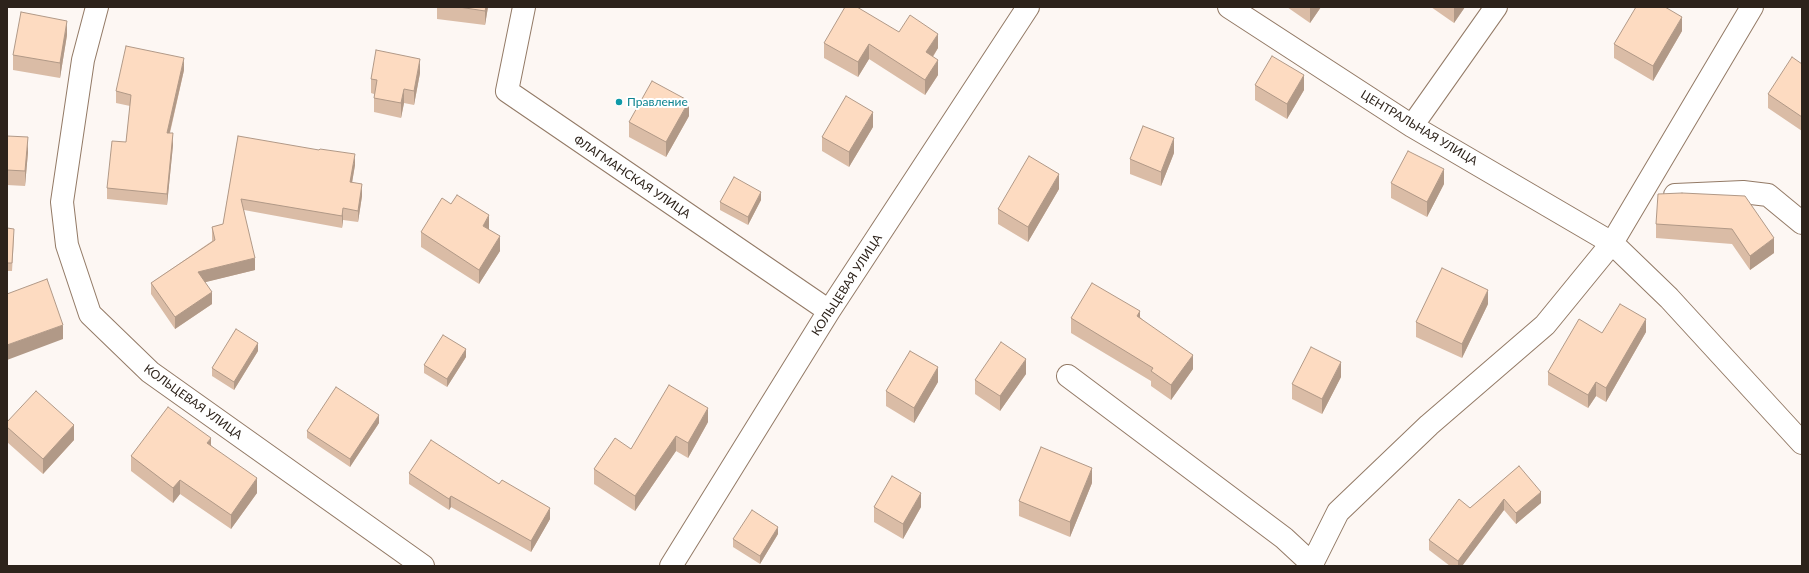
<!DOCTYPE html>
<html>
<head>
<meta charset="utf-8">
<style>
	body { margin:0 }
	#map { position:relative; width:1809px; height:573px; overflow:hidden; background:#fdf7f3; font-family:Lato,sans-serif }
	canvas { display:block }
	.frame { position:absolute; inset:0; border:8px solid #2d231b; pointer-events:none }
</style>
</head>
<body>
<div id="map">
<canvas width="1809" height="573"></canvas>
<div class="frame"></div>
</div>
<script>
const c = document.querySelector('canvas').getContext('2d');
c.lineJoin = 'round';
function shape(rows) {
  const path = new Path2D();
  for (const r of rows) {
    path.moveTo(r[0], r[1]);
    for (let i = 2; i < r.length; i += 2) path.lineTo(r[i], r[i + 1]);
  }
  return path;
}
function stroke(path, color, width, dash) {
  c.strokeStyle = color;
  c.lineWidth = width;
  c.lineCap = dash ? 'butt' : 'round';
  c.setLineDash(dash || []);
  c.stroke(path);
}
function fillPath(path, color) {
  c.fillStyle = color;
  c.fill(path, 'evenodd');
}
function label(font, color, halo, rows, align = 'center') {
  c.font = font + ' Lato,sans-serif';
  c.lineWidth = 4;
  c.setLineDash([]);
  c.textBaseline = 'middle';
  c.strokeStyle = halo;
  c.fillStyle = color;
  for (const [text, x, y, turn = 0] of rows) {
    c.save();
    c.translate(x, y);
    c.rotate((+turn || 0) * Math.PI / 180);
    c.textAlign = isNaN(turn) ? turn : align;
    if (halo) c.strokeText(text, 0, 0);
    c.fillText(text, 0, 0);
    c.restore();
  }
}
const minor = shape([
	[97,7,83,60,62,202,67,245,90,314,150,372,423,566],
	[524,7,507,91,829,311],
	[1229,7,1412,126,1612,243,1669,298,1802,443],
	[1412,126,1496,7],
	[1675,195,1743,192,1768,195,1802,223],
	[1068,376,1284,538,1312,564],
	[671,566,829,311,1028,7],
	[1311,566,1338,512,1429,425,1545,325,1612,243,1752,7]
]);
stroke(minor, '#937a66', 24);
stroke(minor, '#fff', 22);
fillPath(shape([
	[437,7,488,7,485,25,437,19],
	[1287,7,1321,7,1310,23],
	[1431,7,1465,7,1454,23],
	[1682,31,1653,81,1614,58,1614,44],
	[899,32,938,48,933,57,938,75,925,95,869,59,858,77,824,58,824,43],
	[67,35,60,78,13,70,13,55],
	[1802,64,1802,131,1768,108,1768,94],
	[184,70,170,133,173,145,167,205,107,199,107,188,126,142,130,106,116,103,116,91],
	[420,73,414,105,404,103,401,118,374,112,374,94,371,93,371,79],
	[1255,85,1304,90,1287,119,1255,100],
	[689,116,666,157,629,137,629,122],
	[873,127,849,167,822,151,822,137],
	[7,136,28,152,25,186,7,185],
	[238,136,355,165,352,183,362,196,358,222,343,220,342,228,244,210,255,270,205,282,212,304,175,329,151,294,151,283,212,241,212,227,223,224],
	[1174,153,1161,186,1130,174,1130,159],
	[1391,183,1444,184,1427,217,1391,198],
	[1059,189,1028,242,998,224,998,209],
	[1682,193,1774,253,1750,270,1732,244,1656,238,1656,224],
	[761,200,748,225,720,210,720,202],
	[7,228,14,237,12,271,7,271],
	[489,230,500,251,479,284,421,247,421,232],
	[1488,304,1462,358,1416,337,1416,322],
	[1140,317,1193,369,1171,400,1151,386,1151,381,1071,333,1071,318],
	[1646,332,1606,402,1596,396,1588,408,1548,385,1548,372,1602,333],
	[258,351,234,390,212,376,212,368],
	[466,357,447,387,424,373,424,365],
	[1026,374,1000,411,975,394,975,380],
	[1341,377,1322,414,1292,399,1292,384],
	[938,382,914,423,886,406,886,391],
	[7,422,74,440,43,474,7,442],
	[708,422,688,458,676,451,635,511,594,484,594,469,631,449],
	[379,423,350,467,307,438,307,431],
	[211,445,257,493,231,529,180,494,173,503,131,471,131,456],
	[1519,466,1541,503,1516,524,1504,510,1462,566,1450,566,1429,550,1429,540,1470,508],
	[409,473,550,519,531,552,451,507,449,510,409,484],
	[1092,483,1070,537,1019,516,1019,501],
	[874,507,921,507,903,539,874,522],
	[778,534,760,564,733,547,733,539]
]), '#dabca6');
fillPath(shape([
	[486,7,488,7,485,25,485,11],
	[1311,7,1321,7,1310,23,1310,8],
	[1454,7,1465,7,1454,23],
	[1682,17,1682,31,1653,81,1653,66],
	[67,21,67,35,60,78,60,63],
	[938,34,938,48,926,67,926,52],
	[869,44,869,59,858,77,858,62],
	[184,58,184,70,167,144,167,133],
	[420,59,420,73,414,105,414,91],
	[938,60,938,75,925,95,925,80],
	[1304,75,1304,90,1287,119,1287,104],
	[404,89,404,103,401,118,401,103],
	[689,101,689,116,666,157,666,142],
	[873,112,873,127,849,167,849,152],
	[173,133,173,145,167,205,167,194],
	[28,137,28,152,25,186,25,171],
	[1174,138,1174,153,1161,186,1161,172],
	[355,154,355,165,350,194,350,182],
	[1444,169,1444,184,1427,217,1427,202],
	[1059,174,1059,189,1028,242,1028,227],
	[362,184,362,196,358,222,358,211],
	[761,192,761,200,748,225,748,217],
	[343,208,343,220,342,228,342,216],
	[489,215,489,230,483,226],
	[500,236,500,251,479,284,479,270],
	[1774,238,1774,253,1750,270,1750,256],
	[255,258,255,270,198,284,198,272],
	[1488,290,1488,304,1462,358,1462,344],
	[212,292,212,304,175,329,175,317],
	[1140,311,1140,326,1137,316],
	[1646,319,1646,332,1606,402,1606,388],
	[63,325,63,339,7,360,7,345],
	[258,343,258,351,234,390,234,382],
	[466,349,466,357,447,387,447,379],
	[1193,355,1193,369,1171,400,1171,385],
	[1026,359,1026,374,1000,411,1000,396],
	[1341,362,1341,377,1322,414,1322,399],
	[938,367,938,382,914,423,914,408],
	[1596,382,1596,396,1588,408,1588,395],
	[708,408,708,422,688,458,688,443],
	[379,415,379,423,350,467,350,459],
	[74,425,74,440,43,474,43,459],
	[676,436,676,451,635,511,635,496],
	[211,438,211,453,207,443],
	[1092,468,1092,483,1070,537,1070,522],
	[257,478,257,493,231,529,231,515],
	[180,480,180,494,173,503,173,488],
	[1541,492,1541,503,1516,524,1516,513],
	[921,493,921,507,903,539,903,524],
	[451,496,451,507,449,510,449,499],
	[1504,499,1504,510,1462,566,1458,566,1458,561],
	[550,508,550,519,531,552,531,541],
	[778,527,778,534,760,564,760,556]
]), '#b19987');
const building = shape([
	[459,7,486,7,485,11,459,7],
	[845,7,857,7,899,32,910,15,938,34,926,52,938,60,925,80,869,44,858,62,824,43,845,7],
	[1636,7,1665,7,1682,17,1653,66,1614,44,1636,7],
	[21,12,67,21,60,63,13,55,21,12],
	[126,46,184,58,167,133,173,133,167,194,107,188,112,141,126,142,131,95,116,91,126,46],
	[376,50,420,59,414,91,404,89,401,103,374,98,377,80,371,79,376,50],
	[1272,56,1304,75,1287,104,1255,85,1272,56],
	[1792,57,1802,64,1802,117,1768,94,1792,57],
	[652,81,689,101,666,142,629,122,652,81],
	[846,96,873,112,849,152,822,137,846,96],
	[1143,126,1174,138,1161,172,1130,159,1143,126],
	[7,136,28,137,25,171,7,170,7,136],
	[238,136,319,150,320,149,355,154,350,182,362,184,358,211,343,208,342,216,241,199,255,258,198,272,212,292,175,317,151,283,215,240,212,227,223,224,238,136],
	[1408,151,1444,169,1427,202,1391,183,1408,151],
	[1029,156,1059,174,1028,227,998,209,1029,156],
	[734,177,761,192,748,217,720,202,734,177],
	[1682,193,1745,196,1774,238,1750,256,1732,229,1656,224,1658,194,1682,193],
	[457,195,489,215,483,226,500,236,479,270,421,232,442,198,451,204,457,195],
	[7,228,14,229,12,263,7,263,7,228],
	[1442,268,1488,290,1462,344,1416,322,1442,268],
	[47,279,63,325,7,345,7,294,47,279],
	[1092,283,1140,311,1137,316,1193,355,1171,385,1151,371,1153,368,1071,318,1092,283],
	[1620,304,1646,319,1606,388,1596,382,1588,395,1548,372,1579,319,1602,333,1620,304],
	[236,329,258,343,234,382,212,368,236,329],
	[443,335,466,349,447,379,424,365,443,335],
	[1001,342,1026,359,1000,396,975,380,1001,342],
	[1311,347,1341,362,1322,399,1292,384,1311,347],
	[910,351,938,367,914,408,886,391,910,351],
	[669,385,708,408,688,443,676,436,635,496,594,469,615,438,631,449,669,385],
	[336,387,379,415,350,459,307,431,336,387],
	[36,391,74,425,43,459,7,427,7,422,36,391],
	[168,407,211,438,207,443,257,478,231,515,180,480,173,488,131,456,168,407],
	[431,440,499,484,502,480,550,508,531,541,451,496,449,499,409,473,431,440],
	[1041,447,1092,468,1070,522,1019,501,1041,447],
	[1519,466,1541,492,1516,513,1504,499,1458,561,1429,540,1459,499,1470,508,1519,466],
	[892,476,921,493,903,524,874,507,892,476],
	[752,510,778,527,760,556,733,539,752,510]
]);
fillPath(building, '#fddbc1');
stroke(building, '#b19987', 1);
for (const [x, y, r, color] of [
	[619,102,4,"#0f9aa8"]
]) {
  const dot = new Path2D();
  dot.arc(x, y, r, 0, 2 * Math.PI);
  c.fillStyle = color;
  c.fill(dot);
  stroke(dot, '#fff', 1.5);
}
label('12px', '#0d838f', '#fff', [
	["Правление",627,102]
], 'left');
label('12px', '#2d231b', '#fff', [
	["ЦЕНТРАЛЬНАЯ УЛИЦА",1419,128,31],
	["ФЛАГМАНСКАЯ УЛИЦА",632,177,34],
	["КОЛЬЦЕВАЯ УЛИЦА",847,285,-57],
	["КОЛЬЦЕВАЯ УЛИЦА",193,402,36]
]);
</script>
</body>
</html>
